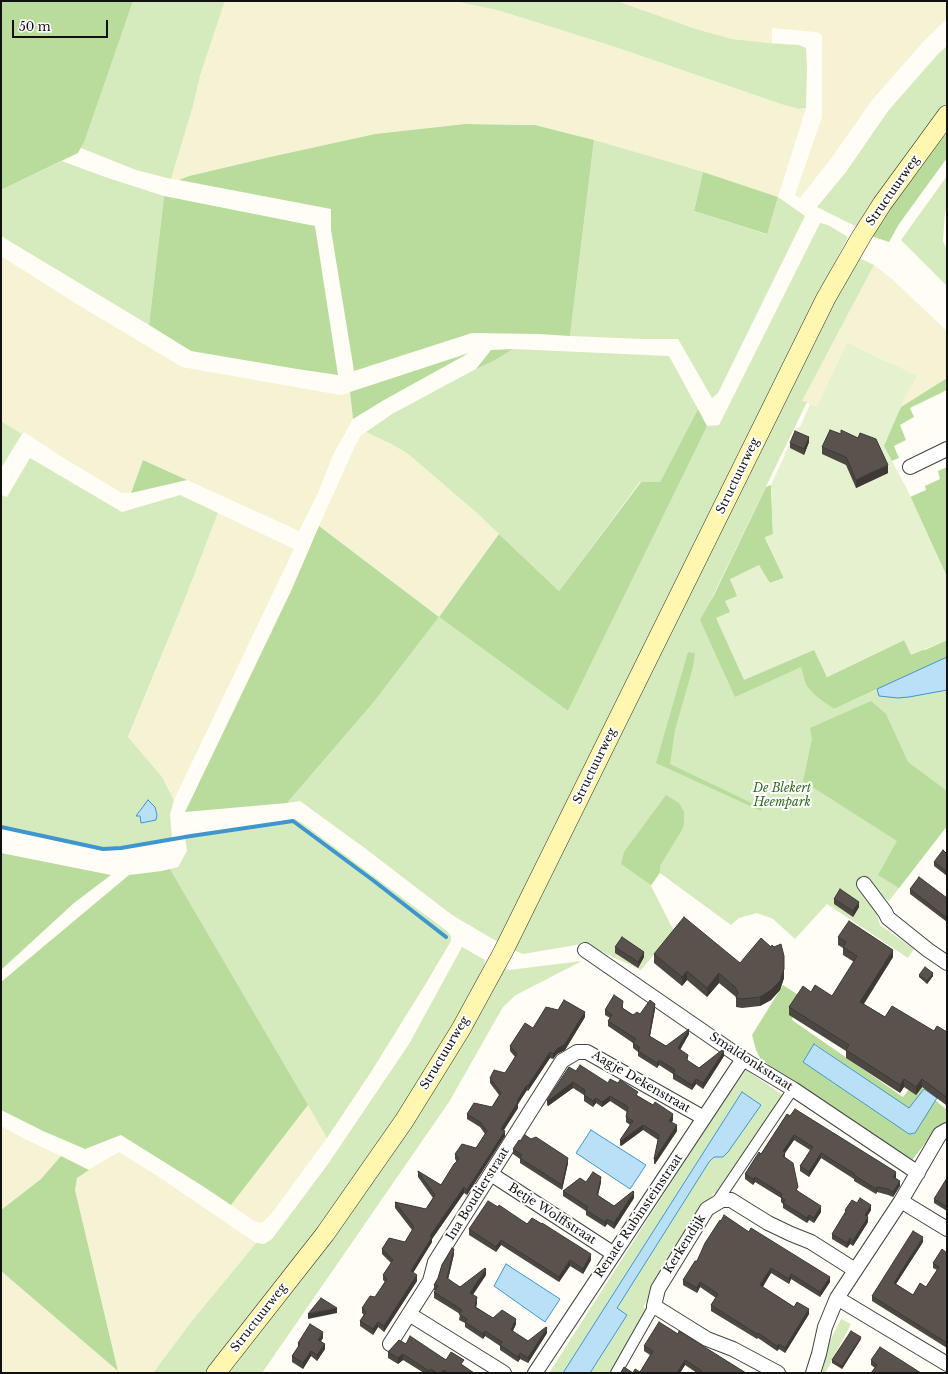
<!DOCTYPE html>
<html>
<head>
<meta charset="utf-8">
<style>
	body { margin:0 }
	#map { position:relative; width:948px; height:1374px; overflow:hidden; background:#fffdf5; font-family:"Libre Baskerville",serif }
	canvas { display:block }
	.frame { position:absolute; inset:0; border:2px solid #111; pointer-events:none }
	.scale { position:absolute; left:12px; top:20px; width:96px; height:18px; box-sizing:border-box; border:2px solid #111; border-top:0; padding-left:5px; font-size:12px; line-height:14px; white-space:nowrap; color:#111; -webkit-text-stroke:3px #fff; paint-order:stroke }
</style>
</head>
<body>
<div id="map">
<canvas width="948" height="1374"></canvas>
<div class="frame"></div>
<div class="scale">50 m</div>
</div>
<script>
const c = document.querySelector('canvas').getContext('2d');
c.lineJoin = 'round';
function fillPath(path, color) {
  c.fillStyle = color;
  c.fill(path, 'evenodd');
}
function shape(rows) {
  const path = new Path2D();
  for (const r of rows) {
    path.moveTo(r[0], r[1]);
    for (let i = 2; i < r.length; i += 2) path.lineTo(r[i], r[i + 1]);
  }
  return path;
}
function stroke(path, color, width, dash) {
  c.strokeStyle = color;
  c.lineWidth = width;
  c.lineCap = dash ? 'butt' : 'round';
  c.setLineDash(dash || []);
  c.stroke(path);
}
function label(font, color, halo, rows, align = 'center') {
  c.font = font + ' "Libre Baskerville",serif';
  c.lineWidth = 4;
  c.setLineDash([]);
  c.textBaseline = 'middle';
  c.strokeStyle = halo;
  c.fillStyle = color;
  for (const [text, x, y, turn = 0] of rows) {
    c.save();
    c.translate(x, y);
    c.rotate((+turn || 0) * Math.PI / 180);
    c.textAlign = isNaN(turn) ? turn : align;
    if (halo) c.strokeText(text, 0, 0);
    c.fillText(text, 0, 0);
    c.restore();
  }
}
fillPath(shape([
	[225,1,454,1,497,10,539,23,618,48,784,105,799,109,806,108,778,197,670,162,575,135,535,125,506,124,465,124,375,134,270,157,189,176,179,180,171,179,193,106,200,76],
	[617,1,947,1,947,19,925,40,873,99,830,160,800,198,795,195,822,117,822,36,819,33,815,32,772,28,772,44,732,39,696,29],
	[1,256,80,306,182,367,335,394,343,395,350,392,353,419,333,455,318,493,299,531,143,460,131,493,122,493,65,459,24,432,22,434,1,421],
	[874,265,892,279,947,331,947,378,901,407,883,440,911,377,889,362,847,342,817,407,802,401],
	[366,432,389,443,407,453,478,514,499,534,439,617,319,526,355,446,361,435],
	[218,513,294,549,174,800,168,787,128,738,186,596],
	[308,1105,327,1138,272,1213,262,1223,254,1221,231,1205],
	[1,1126,27,1140,61,1156,41,1179,1,1210],
	[119,1152,159,1177,256,1243,191,1322,153,1373,1,1373,1,1271,118,1370,75,1190,77,1178,84,1172]
]), '#f6f3d4');
fillPath(shape([
	[133,1,225,1,200,76,193,106,171,179,136,170,81,148],
	[454,1,617,1,696,29,732,39,768,43,799,45,806,48,807,66,806,108,799,109,784,105,618,48,539,23,497,10],
	[947,46,947,109,857,227,817,207,846,172,888,111,938,54],
	[594,140,670,162,703,172,694,211,766,234,778,197,805,216,718,393,712,398,678,339,642,339,570,336],
	[62,161,105,177,164,196,149,325,1,236,1,190],
	[947,176,947,211,945,213,943,241,947,250,947,286,901,240],
	[820,223,828,225,848,237,803,324,498,942,452,915,366,849,300,801,287,803,373,703,439,617,568,711,700,439,707,426,719,425],
	[857,257,874,265,802,401,807,402,710,602,796,657,803,671,806,685,834,709,947,658,947,826,889,901,864,884,876,911,880,925,914,949,908,958,827,904,795,939,773,919,757,913,739,918,731,925,660,873,651,886,674,931,641,970,600,951,592,946,582,944,523,954,513,950],
	[513,349,669,356,698,409,660,482,640,482,559,591,478,514,407,453,389,443,366,432,392,414],
	[1,421,22,434,1,468],
	[30,458,122,512,180,495,218,513,186,596,128,737,162,777,174,800,170,814,172,839,105,849,1,826,1,495,7,497],
	[148,800,156,811,157,815,156,820,141,823,140,816],
	[295,819,302,823,447,931,451,936,451,941,425,985,371,1072,327,1138,170,869,178,867,187,851,185,837],
	[462,947,485,960,484,966,469,997,443,1042,392,1125,328,1220,205,1373,153,1373,191,1322,256,1243,264,1244,272,1239,328,1164,409,1044],
	[582,961,516,995,503,1007,449,1102,262,1373,225,1373,336,1234,398,1146,441,1076,502,969,505,968,509,970],
	[746,1070,783,1095,723,1195,714,1193,643,1307,648,1310,610,1373,590,1373,627,1315,616,1308,709,1162,714,1157,742,1093,563,1373,549,1373,701,1136],
	[841,1319,851,1324,826,1372,827,1373,818,1373,819,1363]
]), '#d5ebbd');
fillPath(shape([
	[1,1,133,1,84,142,78,153,1,190],
	[465,124,535,125,594,140,570,336,539,334,472,333,354,371,331,230,331,209,179,180,189,176,270,157,375,134],
	[947,133,947,158,899,224,889,242,871,236,896,197,936,145],
	[703,172,778,197,767,234,694,211],
	[164,196,315,226,338,375,297,369,191,351,149,325],
	[513,349,495,360,476,369,491,350],
	[469,353,384,400,353,419,350,392],
	[947,378,947,390,910,408,914,417,900,425,906,440,894,446,899,458,882,465,883,440,901,407],
	[698,409,707,426,568,711,439,617,373,703,287,803,185,812,291,591,319,526,439,617,499,534,559,591,641,482,660,482],
	[143,460,187,480,131,493],
	[947,467,947,577,910,497,926,490,925,486,940,479,938,471],
	[771,485,773,535,765,538,784,578,770,583,730,579,738,596,815,650,827,677,904,640,925,650,947,640,947,657,834,709,816,696,806,685,801,667,735,697,700,620,714,595,766,487],
	[688,652,695,653,693,667,675,730,670,764,762,808,761,811,656,763],
	[871,701,886,714,908,762,947,791,947,826,899,888,878,875,897,841,803,781,812,739,810,728],
	[666,795,679,803,684,812,684,824,682,830,661,864,660,868,660,872,651,885,621,864,624,852],
	[1,853,111,875,74,903,1,970],
	[170,869,308,1105,231,1205,201,1185,121,1135,85,1149,43,1131,1,1110,1,982,129,875,162,871],
	[783,985,800,996,795,1005,792,1020,903,1097,915,1081,924,1089,909,1109,815,1044,803,1062,909,1134,915,1133,935,1100,947,1110,947,1122,938,1127,912,1160,781,1075,760,1058,756,1050,752,1035],
	[61,1156,89,1170,77,1178,75,1190,118,1371,1,1271,1,1210,41,1179]
]), '#b9dc9c');
fillPath(shape([
	[847,342,917,376,907,393,884,446,908,491,947,577,947,640,911,655,904,640,827,677,814,650,744,680,716,618,730,612,725,601,737,596,730,579,759,565,770,583,784,578,765,537,773,534,771,485,797,428,800,427,810,404,817,407]
]), '#e6f2cf');
const water = shape([
	[947,657,947,690,909,697,898,698,879,696,877,689,947,657],
	[148,800,155,807,157,815,156,820,141,823,140,816,136,816,148,800],
	[814,1044,909,1108,924,1089,937,1098,915,1133,909,1134,803,1062,814,1044],
	[742,1092,761,1105,728,1152,723,1157,714,1157,709,1162,617,1308,627,1315,590,1373,563,1373,742,1092],
	[591,1130,646,1165,630,1189,576,1153,591,1130],
	[506,1264,560,1299,545,1322,494,1286,506,1264]
]);
fillPath(water, '#b9e0f7');
stroke(water, '#3f96cf', 1);
stroke(shape([
	[1,827,103,849,121,848,191,836,293,821,374,881,446,937]
]), '#3f96cf', 4);
const pedestrian = shape([
	[716,1203,793,1089],
	[616,1373,654,1306]
]);
const minor = shape([
	[910,467,947,449],
	[864,884,885,912,888,918,928,950,947,963],
	[585,950,743,1059,793,1089,918,1173],
	[491,1174,614,1254],
	[901,1201,947,1229],
	[837,1298,947,1364],
	[409,1314,504,1373],
	[390,1344,430,1281,435,1262,562,1061,577,1052,587,1052,704,1118],
	[535,1373,743,1059],
	[778,1373,733,1349,707,1339,654,1306,658,1289,707,1209,722,1200,731,1200,768,1223,791,1234,811,1242,855,1270],
	[813,1373,819,1354,825,1327,837,1298,901,1201,940,1134,947,1130]
]);
const secondary = shape([
	[216,1373,325,1234,404,1121,461,1029,503,952,826,298,861,237,882,204,947,115]
]);
stroke(pedestrian, '#444', 12);
stroke(minor, '#444', 16);
stroke(secondary, '#333', 20);
stroke(pedestrian, '#fff', 10);
stroke(minor, '#fff', 14);
stroke(secondary, '#fff6b0', 19);
fillPath(shape([
	[809,442,804,455,790,448,790,443],
	[822,447,888,473,856,488,846,465,822,454],
	[947,854,947,876,934,866,934,862],
	[910,889,947,898,947,922,910,894],
	[834,899,859,907,853,917,834,904],
	[838,937,893,957,864,1004,885,1017,934,1031,947,1032,947,1100,946,1105,922,1087,916,1095,904,1087,900,1093,846,1058,846,1051,789,1015,789,1007,811,992,832,996,854,962,843,955,843,948,838,945],
	[615,947,644,957,638,968,615,953],
	[654,954,740,963,784,978,780,990,771,1000,760,1006,742,1008,736,1007,736,997,719,983,707,997,687,980,682,986,654,963],
	[919,975,933,976,927,984,919,977],
	[623,1006,623,1008,633,1015,640,1014,655,1009,650,1036,666,1046,689,1034,680,1050,688,1061,699,1068,724,1056,703,1089,696,1084,692,1090,673,1079,673,1074,659,1065,657,1068,638,1056,638,1052,633,1048,633,1043,608,1026,608,1021,610,1018,605,1015,605,1010],
	[585,1017,565,1050,557,1054,553,1059,550,1058,528,1091,527,1090,518,1104,518,1108,504,1130,505,1136,467,1195,464,1193,432,1239,432,1242,413,1273,417,1281,384,1332,378,1327,373,1335,360,1326,360,1321,364,1315,362,1313,362,1308,375,1297,385,1282,383,1280,383,1275,391,1263,382,1254,382,1249,405,1242,412,1230,395,1208,395,1202,426,1209,433,1198,418,1177,418,1172,441,1185,457,1162,455,1159,455,1154,476,1148,485,1134,480,1127,467,1119,467,1114,492,1107,499,1095,490,1083,490,1078,505,1073,515,1057,510,1051,510,1046,533,1028],
	[576,1071,608,1083,638,1096,673,1120,672,1122,677,1131,655,1164,654,1164,654,1159,658,1140,643,1130,621,1146,620,1145,620,1140,630,1125,626,1122,626,1117,627,1112,610,1101,602,1107,596,1103,593,1107,584,1101,584,1095,573,1088,548,1106,547,1105,547,1100],
	[787,1114,896,1177,896,1178,900,1186,893,1197,888,1195,877,1192,876,1194,854,1181,854,1179,821,1158,809,1177,800,1171,800,1166,810,1150,794,1140,785,1153,785,1158,798,1192,821,1212,814,1223,809,1220,807,1223,783,1208,783,1204,781,1202,781,1198,755,1182,753,1185,745,1179,745,1174,761,1154],
	[513,1149,568,1163,562,1190,520,1163,520,1159,513,1154],
	[947,1178,947,1211,934,1203,934,1199],
	[586,1182,601,1182,598,1195,614,1206,634,1198,614,1229,607,1224,605,1227,586,1215,586,1211,563,1196,563,1191],
	[857,1203,871,1210,867,1216,868,1222,853,1246,850,1244,847,1248,832,1239,832,1234,845,1213,845,1210],
	[498,1207,591,1260,583,1274,570,1266,559,1282,501,1245,496,1252,469,1235,469,1229],
	[749,1232,830,1282,820,1297,791,1279,789,1284,771,1273,763,1287,794,1307,809,1314,785,1353,779,1349,777,1351,758,1338,757,1339,711,1311,711,1305,716,1298,700,1287,697,1293,683,1285,683,1280,697,1261],
	[923,1242,896,1284,913,1295,926,1287,937,1270,933,1268,933,1263,947,1253,947,1348,872,1301,872,1296],
	[454,1254,448,1279,460,1287,486,1275,473,1295,477,1303,476,1307,493,1318,516,1324,513,1331,528,1341,547,1333,528,1363,520,1359,518,1362,500,1350,500,1346,485,1336,483,1339,465,1327,465,1323,459,1320,460,1314,434,1298,434,1292,436,1290,434,1290,434,1285],
	[678,1334,746,1373,697,1373,685,1365,680,1373,620,1373,640,1372,650,1355,644,1351,644,1346],
	[323,1338,321,1341,325,1349,317,1361,311,1356,303,1369,292,1362,292,1356,298,1348,298,1343],
	[861,1339,842,1369,832,1363,832,1360],
	[406,1344,463,1366,474,1373,424,1373,403,1360,398,1364,388,1358,388,1352],
	[871,1360,921,1373,875,1368,871,1365]
]), '#4d4742');
fillPath(shape([
	[809,437,809,442,804,455,804,449],
	[888,465,888,473,856,488,856,480],
	[859,902,859,907,853,917,853,911],
	[893,950,893,957,860,1009,860,1002],
	[644,952,644,957,638,968,638,962],
	[784,956,784,978,780,990,771,1000,760,1006,760,997],
	[687,971,687,980,682,986,682,977],
	[719,973,719,983,707,997,707,988],
	[933,973,933,976,927,984,927,981],
	[655,1004,655,1009,649,1041,649,1036],
	[585,1012,585,1017,565,1050,557,1054,553,1059,553,1054],
	[689,1029,689,1034,678,1053,678,1048],
	[724,1051,724,1056,703,1089,703,1083],
	[550,1052,550,1058,528,1091,528,1086],
	[659,1060,659,1065,657,1068,657,1063],
	[696,1079,696,1084,692,1090,692,1085],
	[904,1079,904,1087,900,1093,900,1085],
	[922,1079,922,1087,916,1095,916,1087],
	[573,1082,573,1088,548,1106,548,1101],
	[527,1085,527,1090,518,1104,518,1108,501,1134,501,1129,517,1101],
	[947,1093,947,1100,946,1105,946,1097],
	[610,1096,610,1101,602,1107,602,1102],
	[596,1098,596,1103,593,1107,593,1101],
	[673,1114,673,1120,669,1126,669,1121],
	[643,1125,643,1130,621,1146,621,1141],
	[677,1125,677,1131,655,1164,655,1159],
	[505,1131,505,1136,467,1195,467,1190],
	[794,1135,794,1140,785,1153,785,1158,783,1161,783,1151],
	[821,1153,821,1158,809,1177,809,1172],
	[568,1158,568,1163,562,1190,562,1185],
	[896,1172,896,1177,893,1182,893,1177],
	[601,1177,601,1182,597,1200,597,1195],
	[755,1177,755,1182,753,1185,753,1179],
	[900,1181,900,1186,893,1197,893,1192],
	[464,1187,464,1193,432,1239,432,1242,411,1276,411,1271,430,1236],
	[877,1187,877,1192,876,1194,876,1189],
	[634,1192,634,1198,614,1229,614,1223],
	[871,1205,871,1210,865,1220,865,1215],
	[821,1206,821,1212,814,1223,814,1218],
	[809,1215,809,1220,807,1223,807,1218],
	[868,1217,868,1222,853,1246,853,1241],
	[607,1219,607,1224,605,1227,605,1222],
	[923,1237,923,1242,894,1287,894,1283],
	[850,1238,850,1244,847,1248,847,1243],
	[501,1240,501,1245,496,1252,496,1247],
	[454,1249,454,1254,447,1284,447,1278],
	[591,1254,591,1260,583,1274,583,1269],
	[570,1260,570,1266,559,1282,559,1277],
	[771,1268,771,1273,760,1290,760,1285],
	[486,1269,486,1275,470,1298,470,1293],
	[791,1274,791,1279,789,1284,789,1279],
	[417,1275,417,1281,384,1332,384,1326],
	[830,1277,830,1282,820,1297,820,1292],
	[700,1282,700,1287,697,1293,697,1288],
	[477,1297,477,1303,475,1312,475,1307],
	[337,1308,337,1313,308,1319,308,1314],
	[809,1309,809,1314,785,1353,785,1348],
	[516,1319,516,1324,511,1335,511,1330],
	[378,1322,378,1327,373,1335,373,1329],
	[547,1328,547,1333,528,1363,528,1358],
	[485,1331,485,1336,483,1339,483,1334],
	[323,1332,323,1338,318,1345,318,1340],
	[861,1337,861,1339,842,1369,842,1366],
	[325,1344,325,1349,317,1361,317,1355],
	[779,1344,779,1349,777,1351,777,1346],
	[311,1351,311,1356,303,1369,303,1363],
	[520,1353,520,1359,518,1362,518,1357],
	[403,1354,403,1360,398,1364,398,1358],
	[685,1360,685,1365,680,1373,677,1373]
]), '#3f3936');
const building = shape([
	[830,430,841,434,841,430,858,438,860,433,876,439,888,465,856,480,846,457,822,447,830,430],
	[795,431,809,437,804,449,790,443,795,431],
	[943,850,947,854,947,872,934,862,943,850],
	[919,877,947,898,947,918,910,889,919,877],
	[840,889,859,902,853,911,834,899,840,889],
	[684,917,740,963,761,938,771,947,772,945,774,947,781,944,784,956,784,969,780,981,771,990,760,997,742,999,736,998,738,992,736,989,736,988,719,973,707,988,687,971,682,977,654,954,684,917],
	[849,921,893,950,860,1002,885,1017,892,1006,934,1031,937,1026,947,1032,947,1093,946,1097,922,1079,916,1087,904,1079,900,1085,846,1050,849,1045,789,1007,803,986,811,992,815,985,832,996,857,956,843,947,846,942,838,937,849,921],
	[622,937,644,952,638,962,615,947,622,937],
	[925,967,933,973,927,981,919,975,925,967],
	[614,995,623,1001,622,1008,633,1015,637,1012,640,1014,650,1000,655,1004,649,1036,666,1046,689,1029,678,1048,688,1055,687,1060,699,1068,722,1050,724,1051,703,1083,696,1079,692,1085,673,1073,675,1070,659,1060,657,1063,638,1051,640,1048,633,1043,636,1039,608,1021,612,1015,605,1010,614,995],
	[564,1000,585,1012,565,1044,557,1049,553,1054,550,1052,528,1086,527,1085,517,1101,518,1102,501,1129,505,1131,467,1190,464,1187,430,1236,432,1237,411,1271,417,1275,384,1326,378,1322,373,1329,360,1321,366,1312,362,1308,370,1296,375,1297,387,1279,383,1275,393,1260,382,1249,389,1238,405,1242,414,1227,395,1202,426,1209,435,1195,418,1172,418,1171,441,1185,454,1164,459,1159,455,1154,462,1144,476,1148,487,1131,480,1122,467,1114,474,1103,492,1107,501,1093,490,1078,494,1070,505,1073,517,1054,510,1046,525,1023,533,1028,546,1007,558,1010,564,1000],
	[580,1065,608,1083,610,1079,618,1083,620,1080,638,1092,636,1095,653,1105,655,1102,673,1114,669,1121,677,1125,655,1159,654,1159,659,1135,643,1125,621,1141,620,1140,633,1121,626,1117,628,1107,610,1096,602,1102,596,1098,593,1101,584,1095,585,1090,573,1082,548,1101,547,1100,569,1067,576,1071,580,1065],
	[795,1109,896,1172,893,1177,900,1181,893,1192,888,1189,877,1187,876,1189,854,1175,855,1174,821,1153,809,1172,800,1166,813,1147,794,1135,783,1151,785,1153,783,1156,793,1163,798,1187,796,1190,821,1206,814,1218,809,1215,807,1218,783,1203,785,1200,781,1197,782,1194,755,1177,753,1179,745,1174,759,1152,761,1154,787,1114,790,1116,795,1109],
	[525,1135,531,1139,536,1137,568,1158,562,1185,520,1158,522,1155,513,1149,519,1140,521,1141,525,1135],
	[593,1172,601,1177,597,1195,614,1206,633,1191,634,1192,614,1223,607,1219,605,1222,586,1210,588,1207,563,1191,580,1178,586,1182,593,1172],
	[947,1178,947,1207,934,1199,947,1178],
	[860,1198,871,1205,865,1215,868,1217,853,1241,850,1238,847,1243,832,1234,846,1211,845,1210,852,1200,857,1203,860,1198],
	[488,1201,498,1207,499,1205,527,1224,532,1218,542,1224,542,1223,591,1254,583,1269,570,1260,559,1277,501,1240,496,1247,469,1229,488,1201],
	[724,1215,749,1232,751,1228,830,1277,820,1292,791,1274,789,1279,771,1268,760,1285,794,1307,797,1302,809,1309,785,1348,779,1344,777,1346,758,1333,757,1334,711,1305,718,1294,700,1282,697,1288,683,1280,695,1261,697,1261,705,1243,720,1220,721,1221,724,1215],
	[913,1231,923,1237,894,1283,913,1295,920,1283,926,1287,939,1267,933,1263,942,1249,947,1253,947,1343,872,1296,913,1231],
	[452,1248,454,1249,447,1278,454,1283,460,1287,485,1268,486,1269,470,1293,477,1297,475,1307,493,1318,502,1310,516,1319,511,1330,528,1341,546,1327,547,1328,528,1358,520,1353,518,1357,500,1345,502,1342,485,1331,483,1334,465,1322,467,1319,459,1314,462,1310,434,1292,438,1286,434,1285,438,1278,442,1265,452,1248],
	[321,1298,337,1308,308,1314,321,1298],
	[659,1322,678,1334,679,1331,746,1373,700,1373,702,1371,685,1360,677,1373,620,1373,621,1372,624,1367,633,1373,635,1369,640,1372,653,1351,644,1346,659,1322],
	[310,1324,323,1332,318,1340,325,1344,317,1355,311,1351,303,1363,292,1356,300,1344,298,1343,310,1324],
	[851,1331,861,1337,842,1366,832,1360,851,1331],
	[410,1336,446,1360,451,1352,464,1360,461,1364,474,1373,448,1373,444,1370,441,1373,437,1373,431,1369,429,1371,403,1354,398,1358,388,1352,399,1340,406,1344,410,1336],
	[880,1347,921,1373,871,1373,877,1365,871,1360,880,1347]
]);
fillPath(building, '#5a524d');
stroke(building, '#3f3936', 1);
label('12px', '#111', '#fff', [
	["Structuurweg",893,191,-55],
	["Structuurweg",738,476,-64],
	["Structuurweg",595,766,-64],
	["Structuurweg",445,1053,-59],
	["Smaldonkstraat",751,1062,33],
	["Aagje Dekenstraat",641,1082,30],
	["Ina Boudierstraat",478,1194,-58],
	["Betje Wolffstraat",552,1214,33],
	["Renate Rubinsteinstraat",639,1216,-56],
	["Kerkendijk",685,1244,-58],
	["Structuurweg",259,1318,-52]
]);
label('italic 12px', '#2f6b1f', '#fff', [
	["De Blekert",782,789],
	["Heempark",782,803]
]);
</script>
</body>
</html>
